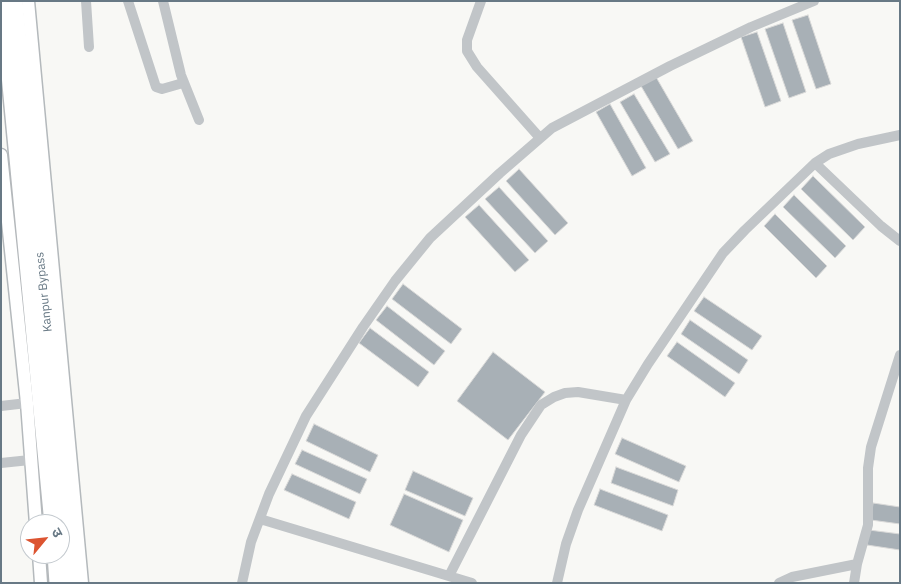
<!DOCTYPE html>
<html>
<head>
<meta charset="utf-8">
<style>
	body { margin:0 }
	#map { position:relative; width:901px; height:584px; overflow:hidden; background:#f8f8f5; font-family:"IBM Plex Sans","Noto Sans Devanagari",sans-serif }
	canvas { display:block }
	.frame { position:absolute; inset:0; border:2px solid #687985; pointer-events:none }
	.north { position:absolute; left:20px; top:514px; width:50px; height:50px; box-sizing:border-box; background:#fff; border:1px solid #c3c9ce; border-radius:50%; rotate:62deg; font-size:14px; font-weight:700; line-height:20px; text-align:center; color:#687985 }
	.north::after { content:''; display:block; margin:auto; width:18px; height:22px; background:#dc5431; clip-path:polygon(50% 0,100% 100%,50% 72%,0 100%) }
</style>
</head>
<body>
<div id="map">
<canvas width="901" height="584"></canvas>
<div class="frame"></div>
<div class="north">उ</div>
</div>
<script>
const c = document.querySelector('canvas').getContext('2d');
c.lineJoin = 'round';
function fillPath(path, color) {
  c.fillStyle = color;
  c.fill(path, 'evenodd');
}
function shape(rows) {
  const path = new Path2D();
  for (const r of rows) {
    path.moveTo(r[0], r[1]);
    for (let i = 2; i < r.length; i += 2) path.lineTo(r[i], r[i + 1]);
  }
  return path;
}
function stroke(path, color, width, dash) {
  c.strokeStyle = color;
  c.lineWidth = width;
  c.lineCap = dash ? 'butt' : 'round';
  c.setLineDash(dash || []);
  c.stroke(path);
}
function label(font, color, halo, rows, align = 'center') {
  c.font = font + ' "IBM Plex Sans",sans-serif';
  c.lineWidth = 5;
  c.setLineDash([]);
  c.textBaseline = 'middle';
  c.strokeStyle = halo;
  c.fillStyle = color;
  for (const [text, x, y, turn = 0] of rows) {
    c.save();
    c.translate(x, y);
    c.rotate((+turn || 0) * Math.PI / 180);
    c.textAlign = isNaN(turn) ? turn : align;
    if (halo) c.strokeText(text, 0, 0);
    c.fillText(text, 0, 0);
    c.restore();
  }
}
const building = shape([
	[808,15,831,84,816,89,792,20,808,15],
	[783,23,806,92,789,98,765,29,783,23],
	[757,32,781,101,765,107,741,37,757,32],
	[656,77,693,141,678,149,641,86,656,77],
	[634,94,670,154,655,162,620,102,634,94],
	[610,104,646,168,632,176,596,112,610,104],
	[519,169,568,223,555,235,506,181,519,169],
	[813,176,865,227,853,240,801,189,813,176],
	[499,187,548,241,535,253,485,199,499,187],
	[794,195,846,246,835,258,783,207,794,195],
	[479,205,529,260,515,272,465,217,479,205],
	[775,214,827,266,816,278,764,226,775,214],
	[403,284,462,329,451,344,392,299,403,284],
	[704,297,762,336,752,350,694,311,704,297],
	[387,306,445,351,434,365,376,320,387,306],
	[690,320,748,360,739,374,681,334,690,320],
	[370,328,429,372,418,387,359,343,370,328],
	[677,342,735,383,725,397,667,356,677,342],
	[493,352,545,392,508,440,457,401,493,352],
	[314,424,378,455,370,472,306,441,314,424],
	[622,438,686,466,679,482,615,454,622,438],
	[302,450,367,479,360,494,295,464,302,450],
	[616,467,678,490,673,506,611,483,616,467],
	[413,471,473,498,465,516,405,490,413,471],
	[292,474,356,502,349,519,284,490,292,474],
	[600,489,668,515,662,531,594,505,600,489],
	[404,494,463,520,449,552,390,525,404,494],
	[873,503,900,507,900,524,871,520,873,503],
	[869,530,900,534,900,550,867,545,869,530]
]);
fillPath(building, '#a8b0b6');
stroke(building, '#d9d9d8', 1);
const major = shape([
	[28,1,82,583],
	[1,155,27,403,36,524],
	[39,554,41,583]
]);
const highway = shape([
	[2,1,52,524],
	[15,1,58,440,70,583],
	[55,554,57,583]
]);
stroke(major, '#b4b9bc', 15);
stroke(highway, '#b4b8bb', 18);
stroke(shape([
	[86,1,89,47],
	[128,1,156,87,162,89,183,83],
	[163,1,181,75,199,120],
	[481,1,467,40,467,51,477,67,540,138],
	[815,163,881,226,900,241],
	[1,406,27,403],
	[1,463,30,460],
	[260,519,472,583],
	[449,576,521,435,541,405,554,397,565,393,578,392,626,400],
	[242,583,251,542,269,494,306,416,363,327,395,281,430,238,500,173,552,128,670,66,751,27,814,1],
	[557,583,566,544,578,510,626,400,648,364,723,253,745,230,815,163,829,154,858,144,900,135],
	[779,583,792,577,857,564],
	[854,583,857,564,868,525,868,468,871,447,900,355]
]), '#c1c5c8', 10);
stroke(major, '#fff', 12);
stroke(highway, '#fff', 15);
label('12px', '#687985', '#fff', [
	["Kanpur Bypass",44,292,-96]
]);
</script>
</body>
</html>
